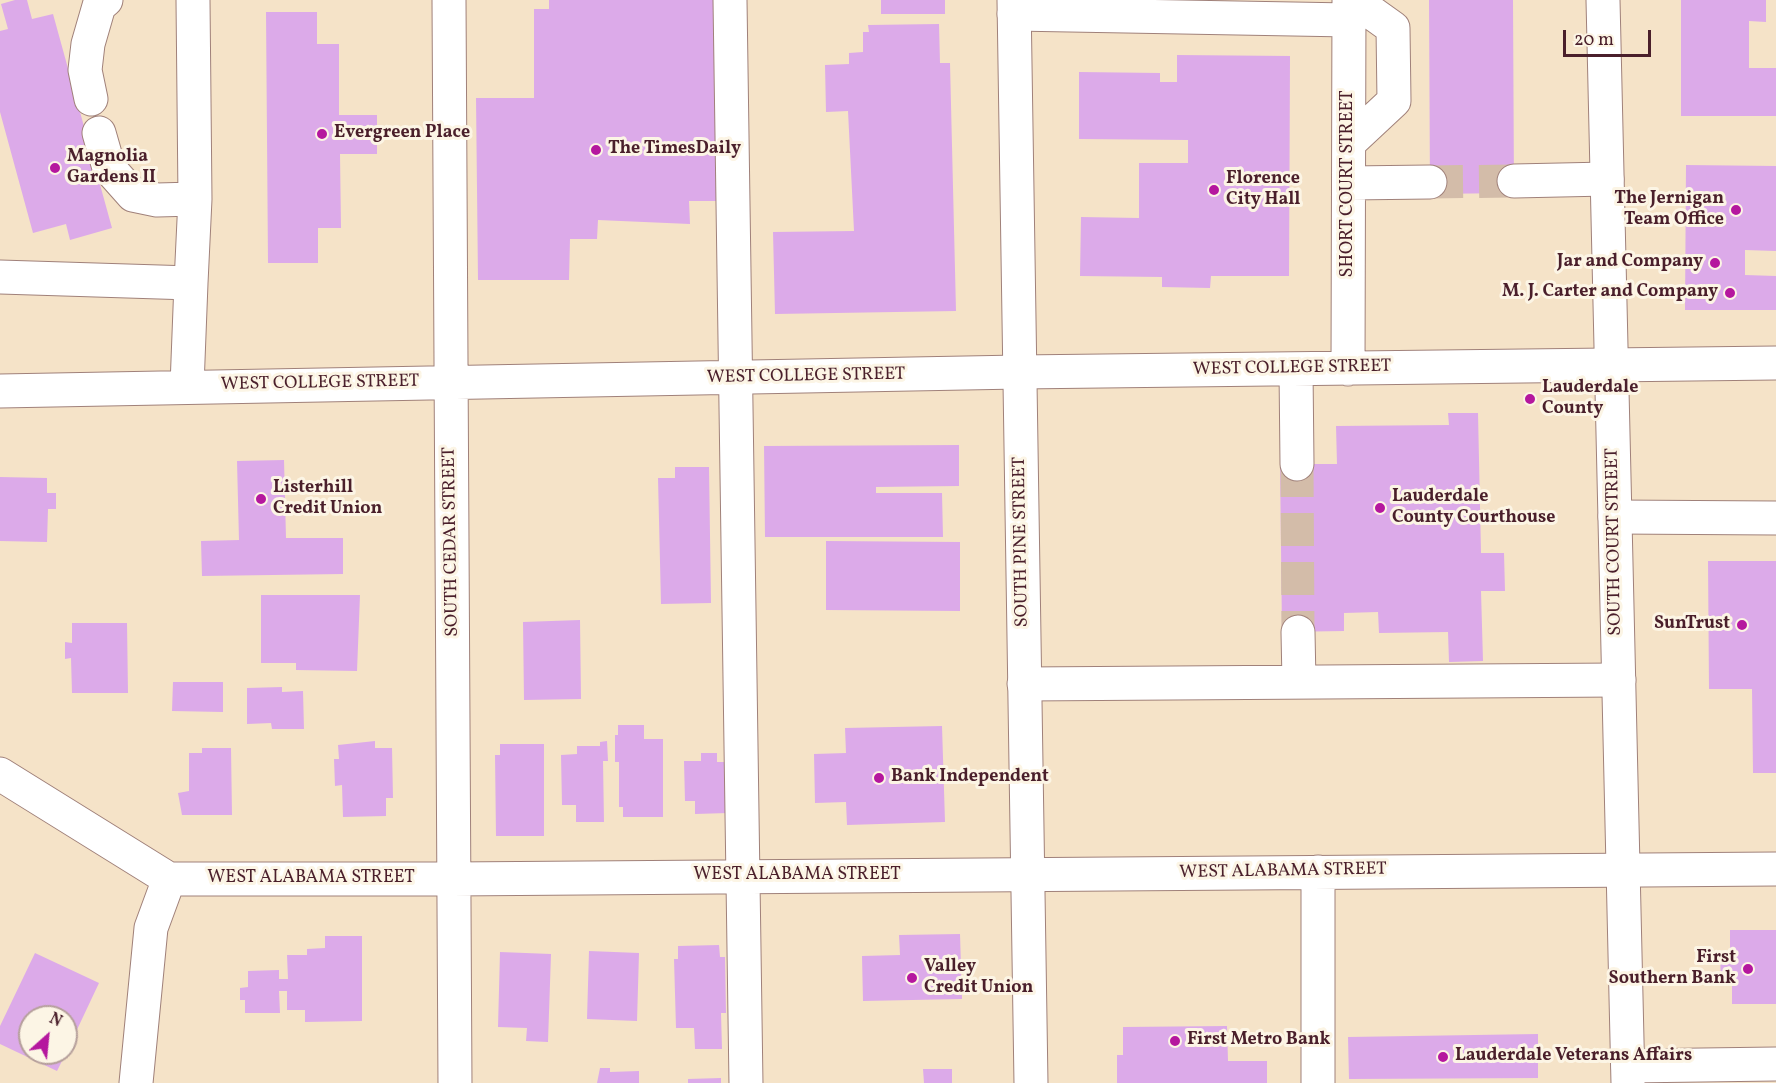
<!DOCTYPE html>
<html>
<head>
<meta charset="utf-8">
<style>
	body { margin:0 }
	#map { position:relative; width:1776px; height:1083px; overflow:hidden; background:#f5e3c8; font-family:Vollkorn,serif }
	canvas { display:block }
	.north { position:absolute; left:18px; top:1005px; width:60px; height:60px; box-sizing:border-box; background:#fcf5e5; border:2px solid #b59f9b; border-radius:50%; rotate:27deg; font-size:16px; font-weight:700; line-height:24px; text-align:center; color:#4a1f2b }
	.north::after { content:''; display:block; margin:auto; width:21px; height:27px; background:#b5179e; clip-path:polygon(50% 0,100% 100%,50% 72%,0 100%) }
	.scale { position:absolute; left:1563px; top:30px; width:88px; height:27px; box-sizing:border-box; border:3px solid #4a1f2b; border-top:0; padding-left:8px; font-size:18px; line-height:21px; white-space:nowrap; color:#4a1f2b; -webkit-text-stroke:4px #fcf5e5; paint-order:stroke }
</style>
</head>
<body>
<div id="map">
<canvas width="1776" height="1083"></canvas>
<div class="north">N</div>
<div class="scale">20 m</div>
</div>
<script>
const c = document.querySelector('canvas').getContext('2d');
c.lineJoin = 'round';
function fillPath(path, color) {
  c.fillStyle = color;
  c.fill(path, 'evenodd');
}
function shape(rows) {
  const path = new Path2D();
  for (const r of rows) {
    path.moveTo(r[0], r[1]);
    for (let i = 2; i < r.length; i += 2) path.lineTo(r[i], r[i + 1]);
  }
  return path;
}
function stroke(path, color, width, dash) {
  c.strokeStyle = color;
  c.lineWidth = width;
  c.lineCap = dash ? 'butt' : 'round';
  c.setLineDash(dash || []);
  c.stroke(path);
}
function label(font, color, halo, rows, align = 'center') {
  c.font = font + ' Vollkorn,serif';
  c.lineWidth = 6;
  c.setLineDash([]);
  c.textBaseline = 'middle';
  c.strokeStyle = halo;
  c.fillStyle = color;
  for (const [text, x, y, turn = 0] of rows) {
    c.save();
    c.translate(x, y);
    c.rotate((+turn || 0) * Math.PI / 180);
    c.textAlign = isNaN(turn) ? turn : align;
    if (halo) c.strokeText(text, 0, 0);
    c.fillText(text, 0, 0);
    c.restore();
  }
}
fillPath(shape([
	[15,0,27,0,32,19,53,14,112,228,70,240,66,224,33,233,0,112,0,31,8,29,1,4],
	[549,0,715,0,716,201,689,201,690,224,598,220,597,239,570,239,569,280,478,280,476,98,534,98,534,9,549,9],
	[881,0,945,0,945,14,881,14],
	[1429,0,1513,0,1514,193,1430,194],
	[1681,0,1766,0,1766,22,1749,21,1749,68,1776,68,1776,116,1681,116],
	[266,12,317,12,317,44,339,44,339,115,377,115,377,154,340,154,341,228,318,228,318,263,268,263],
	[939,24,940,63,950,63,956,311,775,314,773,232,854,231,848,111,826,112,825,65,849,64,849,53,863,52,863,32,869,32,868,25],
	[1177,55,1290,56,1289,276,1211,276,1210,288,1162,287,1162,277,1080,276,1081,217,1139,218,1139,163,1188,163,1188,140,1079,139,1079,72,1160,73,1160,82,1177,82],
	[1686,165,1776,166,1776,251,1745,250,1745,275,1776,276,1776,310,1685,310],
	[1448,413,1478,413,1481,553,1504,553,1505,591,1481,591,1483,661,1449,662,1448,632,1379,633,1378,612,1344,613,1344,631,1282,632,1280,464,1337,464,1336,426,1449,425],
	[959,445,959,486,876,487,876,493,942,493,943,537,765,537,764,446],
	[284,460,286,538,343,538,343,574,202,576,201,541,239,540,237,461],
	[675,467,709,467,711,603,661,604,658,478,675,478],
	[0,477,47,478,47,493,56,493,56,509,48,509,47,542,0,541],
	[826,541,960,542,960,611,826,610],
	[1708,561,1776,561,1776,773,1753,773,1752,689,1709,689],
	[261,595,360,595,357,671,296,670,296,663,261,663],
	[580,620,581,699,524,700,523,622],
	[72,623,127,623,128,693,72,693,71,658,65,659,65,642,72,643],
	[173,682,223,682,223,712,172,711],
	[282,687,282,692,303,691,304,729,272,729,271,723,247,724,247,688],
	[618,725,644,725,644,739,663,739,663,817,623,817,623,807,619,807,619,762,615,762,615,735,618,735],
	[942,726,945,822,847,825,846,802,815,803,814,754,846,753,845,728],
	[375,741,375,748,392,748,393,798,386,798,386,816,343,817,342,785,335,786,334,759,339,759,338,745],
	[607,741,608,761,603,761,604,822,576,822,576,805,562,805,561,755,577,754,577,746,600,746,600,742],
	[500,744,544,744,544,836,496,836,495,755,500,755],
	[202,748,231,748,232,815,182,815,178,793,189,791,189,753,202,753],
	[701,753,717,753,717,762,727,762,728,813,695,814,695,801,685,801,684,761,701,761],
	[1730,930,1776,930,1776,1004,1732,1004,1732,986,1721,985,1720,953,1730,953],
	[960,934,962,999,863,1001,862,956,900,955,899,935],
	[325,936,362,936,362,1021,305,1022,305,1010,287,1010,287,991,279,991,280,1013,245,1013,245,1000,240,1000,240,988,248,987,248,971,279,970,279,979,288,979,287,955,307,955,307,949,325,948],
	[719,945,720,957,725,957,726,1013,721,1013,722,1049,695,1049,694,1028,676,1028,674,959,678,959,678,946],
	[589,951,639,953,637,1021,587,1019],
	[500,952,551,954,548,1042,526,1041,527,1028,498,1027],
	[35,953,99,983,66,1053,66,1017,30,1017,30,1053,66,1053,57,1071,0,1044,0,1026],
	[1227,1026,1228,1061,1267,1061,1267,1083,1117,1083,1117,1055,1123,1055,1123,1027],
	[1538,1034,1538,1078,1349,1079,1348,1037],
	[600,1068,610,1068,610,1072,639,1071,639,1083,597,1083],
	[923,1069,952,1069,952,1083,924,1083],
	[721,1078,721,1083,688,1083,688,1079]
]), '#dcaae9');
stroke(shape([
	[1430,182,1514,181],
	[1297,464,1298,632]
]), '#d3bca9', 33, [33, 16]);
const minor = shape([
	[449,0,455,1083],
	[730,0,746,1083],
	[1014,14,1349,20],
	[91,99,85,70,88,44,99,6,106,0],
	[99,133,109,168,133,195,157,200,195,199],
	[1349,143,1394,101,1393,28,1354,0],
	[1514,181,1607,179],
	[1349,183,1430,182],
	[0,277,191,283,195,199,193,0],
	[1296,369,1297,464],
	[1348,369,1349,0],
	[187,386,191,283],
	[0,391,1019,372,1776,363],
	[1615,517,1776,518],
	[1298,632,1299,682],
	[1024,684,1619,680],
	[0,774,169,879,452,879,1776,869],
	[1318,872,1318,1083],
	[1628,1066,1776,1064],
	[136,1083,151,928,169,879]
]);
const major = shape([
	[1014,0,1031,1083],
	[1603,0,1628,1083]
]);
stroke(minor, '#a0817a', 35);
stroke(major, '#a0817a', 35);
stroke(minor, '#fff', 33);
stroke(major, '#fff', 33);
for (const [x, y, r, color] of [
	[322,134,6,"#b5179e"],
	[596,150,6,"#b5179e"],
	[55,168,6,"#b5179e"],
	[1214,190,6,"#b5179e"],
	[1736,210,6,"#b5179e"],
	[1715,263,6,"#b5179e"],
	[1730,293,6,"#b5179e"],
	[1530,399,6,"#b5179e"],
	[261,499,6,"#b5179e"],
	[1380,508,6,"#b5179e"],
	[1742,625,6,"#b5179e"],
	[879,778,6,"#b5179e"],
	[1748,969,6,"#b5179e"],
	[912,978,6,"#b5179e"],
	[1175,1041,6,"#b5179e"],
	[1443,1057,6,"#b5179e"]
]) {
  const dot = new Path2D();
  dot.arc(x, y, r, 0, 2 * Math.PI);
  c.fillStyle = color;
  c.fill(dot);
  stroke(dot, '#fcf5e5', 2);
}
label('bold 18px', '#4a1f2b', '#fcf5e5', [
	["Evergreen Place",334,134],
	["The TimesDaily",608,150],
	["Magnolia",67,158],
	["Gardens II",67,179],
	["Florence",1226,180],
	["City Hall",1226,201],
	["The Jernigan",1724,200,"right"],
	["Team Office",1724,221,"right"],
	["Jar and Company",1703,263,"right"],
	["M. J. Carter and Company",1718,293,"right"],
	["Lauderdale",1542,389],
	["County",1542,410],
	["Listerhill",273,489],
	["Credit Union",273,510],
	["Lauderdale",1392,498],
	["County Courthouse",1392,519],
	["SunTrust",1730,625,"right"],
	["Bank Independent",891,778],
	["First",1736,959,"right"],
	["Southern Bank",1736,980,"right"],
	["Valley",924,968],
	["Credit Union",924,989],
	["First Metro Bank",1187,1041],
	["Lauderdale Veterans Affairs",1455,1057]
], 'left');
label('18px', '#4a1f2b', '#fcf5e5', [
	["SHORT COURT STREET",1349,184,-90],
	["WEST COLLEGE STREET",1292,369,-1],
	["WEST COLLEGE STREET",806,377,-1],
	["WEST COLLEGE STREET",320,384,-1],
	["SOUTH CEDAR STREET",452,542,-91],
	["SOUTH PINE STREET",1022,542,-91],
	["SOUTH COURT STREET",1615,542,-91],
	["WEST ALABAMA STREET",1283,872,-1],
	["WEST ALABAMA STREET",797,876],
	["WEST ALABAMA STREET",311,879]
]);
</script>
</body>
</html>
